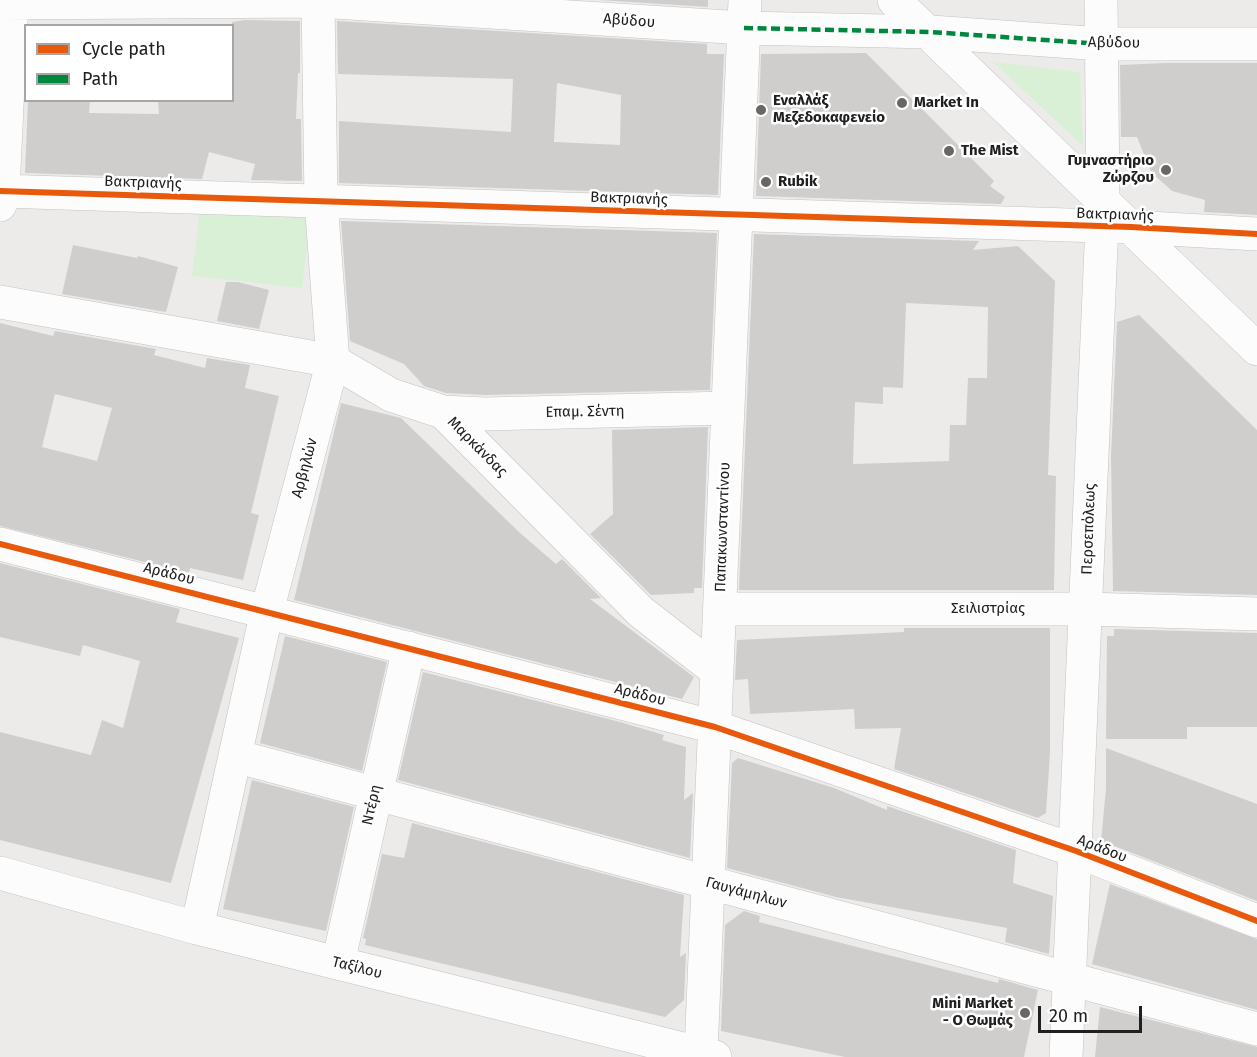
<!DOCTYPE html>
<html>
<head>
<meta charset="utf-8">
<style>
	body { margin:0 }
	#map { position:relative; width:1257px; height:1057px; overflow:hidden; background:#edebe9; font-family:"Fira Sans",sans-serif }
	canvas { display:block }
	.legend { position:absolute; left:24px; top:24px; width:210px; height:78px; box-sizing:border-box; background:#fff; border:2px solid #a6a6a6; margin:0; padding:8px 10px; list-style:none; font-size:18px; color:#202020 }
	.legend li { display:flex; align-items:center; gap:12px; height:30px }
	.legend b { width:30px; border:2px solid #a6a6a6 }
	.scale { position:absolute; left:1038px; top:1006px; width:104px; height:27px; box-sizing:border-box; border:3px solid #202020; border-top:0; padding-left:8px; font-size:18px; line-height:21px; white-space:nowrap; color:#202020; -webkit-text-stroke:4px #fff; paint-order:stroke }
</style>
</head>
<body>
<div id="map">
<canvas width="1257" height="1057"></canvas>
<ul class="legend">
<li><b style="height:8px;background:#e8590c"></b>Cycle path</li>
<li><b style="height:8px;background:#00873e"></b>Path</li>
</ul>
<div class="scale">20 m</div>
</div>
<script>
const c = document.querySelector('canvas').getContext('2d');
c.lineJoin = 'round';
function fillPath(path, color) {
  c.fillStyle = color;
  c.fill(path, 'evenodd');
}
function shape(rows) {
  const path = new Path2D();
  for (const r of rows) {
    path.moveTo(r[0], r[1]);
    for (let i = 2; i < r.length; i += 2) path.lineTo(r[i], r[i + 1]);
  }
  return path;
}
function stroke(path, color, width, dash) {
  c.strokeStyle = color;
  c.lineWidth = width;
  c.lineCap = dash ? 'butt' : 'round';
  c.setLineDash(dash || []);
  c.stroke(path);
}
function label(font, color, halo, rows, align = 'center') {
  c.font = font + ' "Fira Sans",sans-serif';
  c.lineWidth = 5;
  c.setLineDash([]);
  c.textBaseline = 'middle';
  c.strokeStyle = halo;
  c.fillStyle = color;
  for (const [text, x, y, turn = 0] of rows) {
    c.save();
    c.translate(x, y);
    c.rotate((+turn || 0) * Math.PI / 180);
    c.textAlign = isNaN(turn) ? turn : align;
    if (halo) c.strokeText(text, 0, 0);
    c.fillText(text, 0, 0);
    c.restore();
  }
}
fillPath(shape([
	[993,62,1080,72,1083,146],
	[201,198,311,210,302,288,192,276]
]), '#d9f0d7');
fillPath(shape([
	[599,0,708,0,708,7],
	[245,20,300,21,300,73,298,73,296,119,301,119,302,181,251,180,255,164,209,152,202,179,25,173,28,100,90,100,89,113,159,114,158,100,232,100,232,22],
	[337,21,707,44,707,54,724,54,718,195,339,183,339,121,511,132,513,79,338,74],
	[557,83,621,95,620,145,554,142],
	[866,53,994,181,990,186,1005,197,1001,204,756,196,761,54],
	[1165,63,1257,63,1257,215,1204,212,1205,200,1172,191,1151,172,1137,137,1121,137,1120,65],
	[341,221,717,233,710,390,485,395,446,393,424,386,404,364,350,341],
	[754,234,979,241,973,250,1018,246,1055,281,1048,475,1056,476,1054,590,739,590],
	[906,303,988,307,987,378,968,378,966,425,950,425,949,461,853,464,855,402,883,404,883,387,903,388],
	[73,245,137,258,138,256,178,267,166,312,62,294],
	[226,282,238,282,269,290,259,329,217,321],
	[1139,315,1257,430,1257,595,1113,591,1111,456,1117,322],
	[0,323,53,336,55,331,156,349,154,355,205,368,207,358,250,365,245,388,279,396,251,513,259,515,243,580,190,568,189,573,0,526],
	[55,394,112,408,97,461,42,447],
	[341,403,401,418,520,533,556,564,562,559,601,598,590,599,694,677,682,699,294,600],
	[708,427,702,588,694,588,694,593,651,595,590,534,613,514,612,430],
	[0,563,180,609,176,622,239,638,171,883,0,840,0,732,91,755,102,720,123,728,140,661,83,645,80,656,0,637],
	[904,628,1050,628,1050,753,1046,813,1038,818,894,769,901,728,855,729,854,709,750,714,748,679,735,680,737,640,904,632],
	[1114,629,1257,633,1257,727,1187,727,1187,739,1106,739,1107,636,1114,636],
	[285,636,387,662,362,771,260,743],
	[423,672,620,722,664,735,662,740,686,747,684,800,693,793,690,858,398,780],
	[1106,748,1257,804,1257,901,1101,841,1106,789],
	[738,758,834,788,887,810,887,806,1016,850,1013,883,1053,896,1049,954,1005,942,1007,928,836,897,727,868,732,763],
	[252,780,354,807,326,931,223,909],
	[412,823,684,895,680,957,686,953,684,1000,665,1017,365,945,366,939,363,938,382,854,404,858],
	[1110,884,1257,939,1257,1010,1092,964],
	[744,911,760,916,759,922,998,983,999,979,1038,990,1024,1057,845,1057,721,1031,725,925],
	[1100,1007,1257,1047,1257,1057,1095,1057]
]), '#d0cecc');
const minor = shape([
	[894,0,1257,349],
	[0,3,318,1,744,28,931,32,1102,44,1257,44],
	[0,191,1131,227,1257,234],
	[0,205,3,191,12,0],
	[0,302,333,361,391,395,443,412,641,612,717,671],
	[443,412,485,414,728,408],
	[0,544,715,727,1076,851,1257,921],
	[720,609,1086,609,1257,614],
	[235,756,1257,1029],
	[0,873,197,928,715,1057],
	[197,928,267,611,333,361,321,201,318,0],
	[338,963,409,648],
	[701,1053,745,0],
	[1066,1057,1103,200,1101,0]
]);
stroke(minor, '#c3c2c1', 34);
stroke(minor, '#fcfcfc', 33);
stroke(shape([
	[744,28,931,32,1102,44]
]), '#00873e', 4.5, [9, 4.5]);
stroke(shape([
	[0,191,1131,227,1257,234],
	[0,544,715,727,1076,851,1257,921]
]), '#e8590c', 6);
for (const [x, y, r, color] of [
	[902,103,6,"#686766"],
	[761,110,6,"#686766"],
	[949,151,6,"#686766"],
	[1166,170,6,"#686766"],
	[766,182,6,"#686766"],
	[1025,1013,6,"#686766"]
]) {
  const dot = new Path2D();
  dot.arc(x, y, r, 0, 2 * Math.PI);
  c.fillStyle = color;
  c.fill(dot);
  stroke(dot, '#fff', 2);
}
label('15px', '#202020', '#fff', [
	["Αβύδου",629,21,4],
	["Αβύδου",1114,43,1],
	["Βακτριανής",143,183,2],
	["Βακτριανής",629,199,2],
	["Βακτριανής",1115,215,2],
	["Επαμ. Σέντη",585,412,-1],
	["Μαρκάνδας",477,447,45],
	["Αρβηλών",305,468,-75],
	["Παπακωνσταντίνου",723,527,-88],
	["Περσεπόλεως",1089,529,-88],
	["Αράδου",169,574,14],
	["Σειλιστρίας",988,609],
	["Αράδου",640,695,14],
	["Ντέρη",372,805,-77],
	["Αράδου",1102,849,21],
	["Γαυγάμηλων",746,893,15],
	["Ταξίλου",357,968,14]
]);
label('bold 15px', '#202020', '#fff', [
	["Εναλλάξ",773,101],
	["Μεζεδοκαφενείο",773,118],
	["Market In",914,103],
	["The Mist",961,151],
	["Γυμναστήριο",1154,161,"right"],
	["Ζώρζου",1154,178,"right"],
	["Rubik",778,182],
	["Mini Market",1013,1004,"right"],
	["- Ο Θωμάς",1013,1021,"right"]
], 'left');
</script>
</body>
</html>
